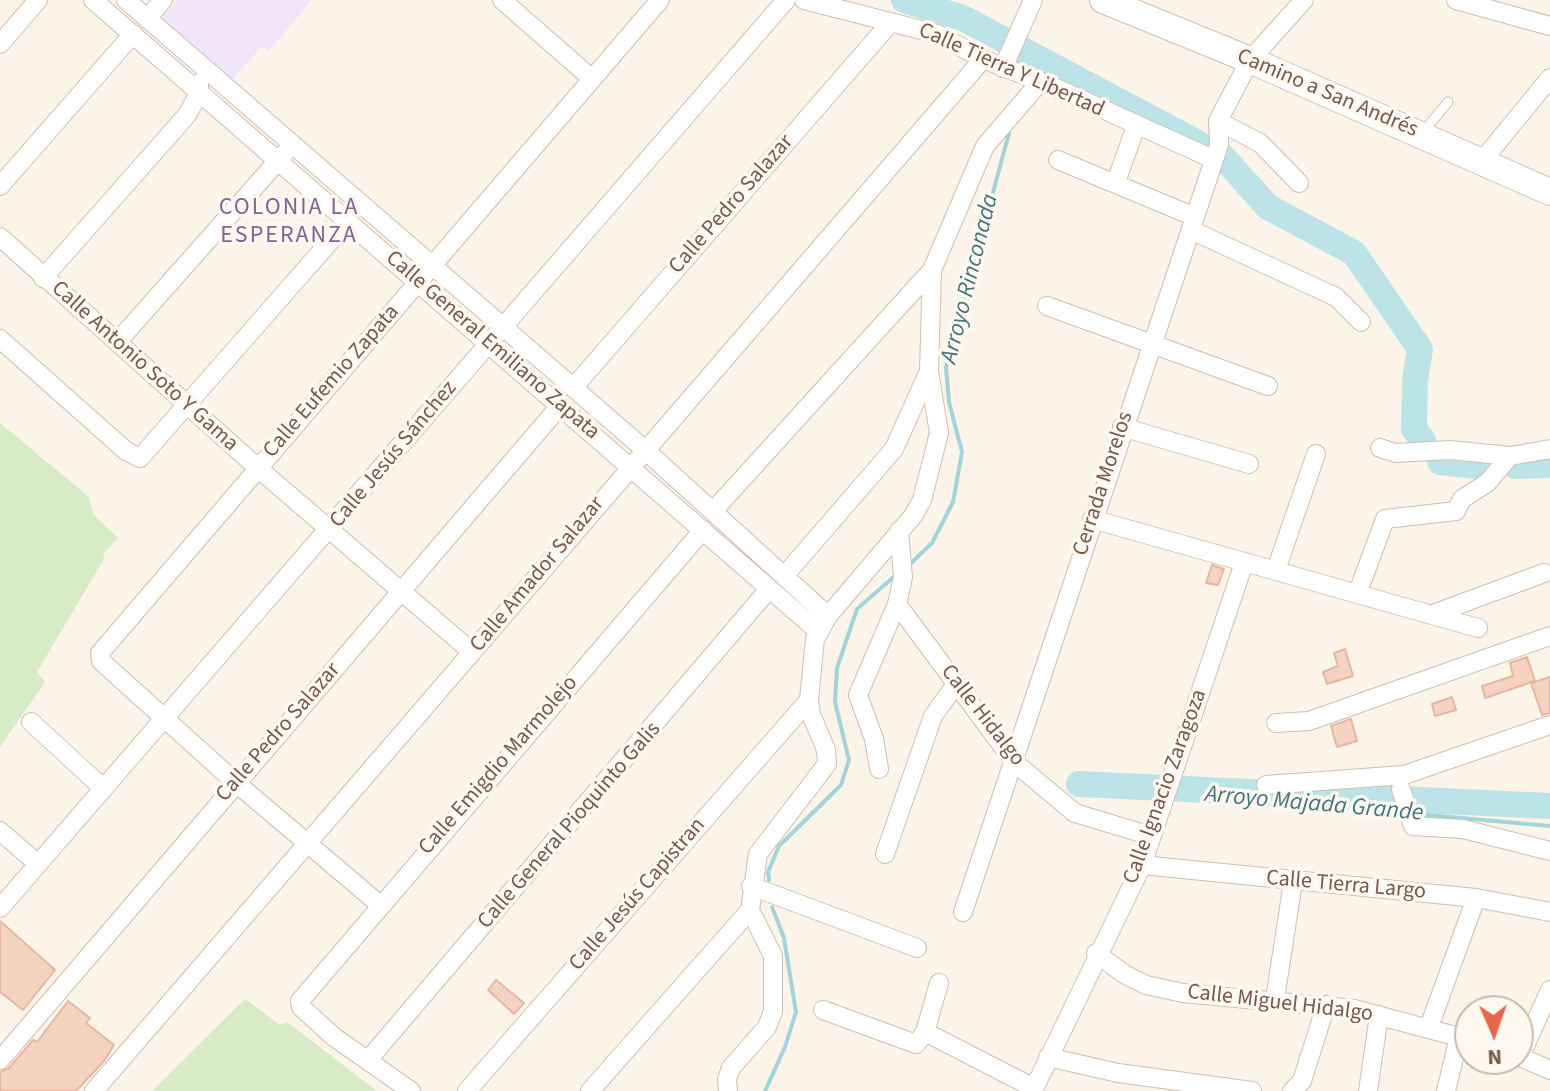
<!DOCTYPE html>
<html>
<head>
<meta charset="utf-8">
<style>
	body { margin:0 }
	#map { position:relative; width:1550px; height:1091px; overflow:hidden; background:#fdf4e9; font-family:"Source Sans 3",sans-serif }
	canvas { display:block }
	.north { position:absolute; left:1454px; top:995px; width:80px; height:80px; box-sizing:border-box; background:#fff8f0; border:2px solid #c9b8ae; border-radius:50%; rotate:178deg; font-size:22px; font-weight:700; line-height:32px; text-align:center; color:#78594b }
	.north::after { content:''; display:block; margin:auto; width:28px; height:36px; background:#e8674c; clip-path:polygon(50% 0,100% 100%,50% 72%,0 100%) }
</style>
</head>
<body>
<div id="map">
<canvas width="1550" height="1091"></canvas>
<div class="north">N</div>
</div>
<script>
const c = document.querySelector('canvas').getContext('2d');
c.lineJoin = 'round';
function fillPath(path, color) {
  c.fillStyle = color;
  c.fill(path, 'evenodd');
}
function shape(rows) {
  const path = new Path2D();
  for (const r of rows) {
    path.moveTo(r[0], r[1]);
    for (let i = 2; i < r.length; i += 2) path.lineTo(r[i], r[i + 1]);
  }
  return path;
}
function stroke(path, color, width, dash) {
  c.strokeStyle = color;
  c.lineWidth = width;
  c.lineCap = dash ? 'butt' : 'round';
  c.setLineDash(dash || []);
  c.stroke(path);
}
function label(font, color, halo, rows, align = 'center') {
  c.font = font + ' "Source Sans 3",sans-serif';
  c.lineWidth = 7;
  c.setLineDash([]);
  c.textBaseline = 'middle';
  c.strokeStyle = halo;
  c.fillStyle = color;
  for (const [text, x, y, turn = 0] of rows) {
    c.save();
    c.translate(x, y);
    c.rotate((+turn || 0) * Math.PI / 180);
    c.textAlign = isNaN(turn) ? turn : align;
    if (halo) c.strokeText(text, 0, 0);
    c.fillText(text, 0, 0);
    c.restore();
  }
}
fillPath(shape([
	[178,0,312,0,269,51,262,46,232,80,162,19]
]), '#f1e5fa');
fillPath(shape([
	[0,423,89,497,93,514,118,538,103,554,104,559,37,672,45,682,0,747],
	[245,999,280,1025,287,1022,377,1091,152,1091]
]), '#d7ebc6');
stroke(shape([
	[1025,72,1030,53],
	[909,565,932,543,953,502,962,452,949,402,946,367,1009,133],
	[1079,784,1161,791],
	[1174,792,1404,813],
	[1417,814,1550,826],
	[769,880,768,872,779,846,841,785,849,760,835,702,837,668,857,609,896,575],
	[765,1091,785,1047,796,1012,784,938,772,907]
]), '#a2d4da', 4);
stroke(shape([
	[904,0,963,18,1006,41],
	[1019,48,1222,156,1268,207,1354,253,1420,349,1415,380,1414,429,1423,440],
	[1440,462,1486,467],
	[1516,466,1550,465],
	[1079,784,1550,806]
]), '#bce3e8', 26);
const building = shape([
	[1212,565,1224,569,1218,585,1206,583,1212,565],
	[1345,649,1353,676,1327,684,1323,672,1338,666,1334,653,1345,649],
	[1527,657,1535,681,1485,698,1482,686,1513,676,1510,663,1527,657],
	[1550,677,1550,713,1542,715,1531,683,1550,677],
	[1452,697,1456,710,1435,716,1432,704,1452,697],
	[1351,719,1357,741,1337,747,1331,726,1351,719],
	[0,921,55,970,23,1010,0,992,0,921],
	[496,980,524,1003,514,1014,488,990,496,980],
	[68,1001,90,1018,86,1023,114,1045,104,1061,76,1091,0,1091,0,1072,9,1068,33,1040,37,1042,68,1001]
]);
fillPath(building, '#f3d2c0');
stroke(building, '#e6b7a0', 2);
const lane = shape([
	[1423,132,1448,102]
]);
const street = shape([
	[93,0,818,631],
	[126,0,644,449,828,616],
	[502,0,591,78],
	[804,0,937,34,983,59,1056,88,1213,159],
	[1456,0,1550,26],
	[147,19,163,0],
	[0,44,38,0],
	[1003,68,1033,0],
	[1218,121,1260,143,1299,183],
	[1058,160,1195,217],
	[1482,161,1550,78],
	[1116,182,1136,126],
	[0,186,133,34],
	[1191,230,1336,297,1361,322],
	[0,237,259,469,472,652],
	[43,278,187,115,199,93,199,83],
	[1047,306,1268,386],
	[0,339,126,451,140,458,348,221],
	[119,340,284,154],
	[573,388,891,22],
	[1122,427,1249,464],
	[1380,448,1396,453,1450,450,1510,456,1550,449],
	[714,510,932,270],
	[1092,519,1478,628],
	[899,531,903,577,897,604,1015,763,1075,813,1151,836],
	[1276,570,1316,454],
	[785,575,894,449,929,371],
	[1358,592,1385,519,1456,511,1462,499,1487,483,1510,456],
	[1433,614,1544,573],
	[31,722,103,788],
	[1276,723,1309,721,1550,636],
	[879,769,874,739,858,695,897,604],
	[1266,785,1404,775,1550,725],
	[1401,789,1413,826,1463,829,1550,851],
	[0,831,38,864],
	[885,854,933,716,956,684],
	[1142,865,1476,898,1550,912],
	[751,886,917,948],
	[379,904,235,782,101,661,100,653,660,0],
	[0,908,786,0],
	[963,912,1219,145,1218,121,1250,60,1304,0],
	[1096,953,1124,974,1146,985,1183,993,1354,1009,1470,1040],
	[1275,999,1293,882],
	[823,1010,916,1044,925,1032,939,983],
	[1429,1027,1476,898],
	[925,1032,1034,1088],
	[1518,1056,1550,1070],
	[1048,1057,1118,1073,1252,1091],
	[1520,1057,1550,990],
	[0,1060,559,407],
	[368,1060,769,589],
	[94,1091,983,59],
	[411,1091,334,1037,301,1007,300,1001,703,530],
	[467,1091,809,700],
	[590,1091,750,910],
	[728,1091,727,1079,731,1068,767,1027,773,1011,773,956,750,910,758,854,827,764,826,750,811,714,809,700,815,639,828,616,913,516,922,500,939,433,929,371,932,270,985,146,1040,82],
	[1033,1091,1142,865,1244,563],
	[1292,1091,1302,1081,1326,1005],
	[1368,1091,1379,1015],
	[1446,1091,1459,1037]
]);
const secondary = shape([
	[1103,0,1250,60,1550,192]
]);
stroke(lane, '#d2bdb0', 11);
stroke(street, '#d2bdb0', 20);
stroke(secondary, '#d5bdad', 28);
stroke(lane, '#fff', 9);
stroke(street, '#fff', 18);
stroke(secondary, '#fff', 26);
label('22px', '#78594b', '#fff8f0', [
	["Calle Tierra Y Libertad",1011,71,24],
	["Camino a San Andrés",1327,94,23],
	["Calle Pedro Salazar",732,205,-49],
	["Calle General Emiliano Zapata",492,346,41],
	["Calle Antonio Soto Y Gama",144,367,42],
	["Calle Eufemio Zapata",332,382,-49],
	["Calle Jesús Sánchez",394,455,-50],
	["Cerrada Morelos",1104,484,-72],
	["Calle Amador Salazar",538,575,-50],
	["Calle Hidalgo",982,716,52],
	["Calle Pedro Salazar",279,733,-49],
	["Calle Emigdio Marmolejo",499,766,-49],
	["Calle Ignacio Zaragoza",1166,787,-70],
	["Calle General Pioquinto Galis",570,826,-49],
	["Calle Tierra Largo",1346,886,5],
	["Calle Jesús Capistran",638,895,-49],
	["Calle Miguel Hidalgo",1280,1004,7]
]);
c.letterSpacing = '2px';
label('24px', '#816394', '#fff8f0', [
	["COLONIA LA",289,209],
	["ESPERANZA",289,237]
]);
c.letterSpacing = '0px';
label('italic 24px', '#3e767e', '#fff8f0', [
	["Arroyo Rinconada",971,279,-76],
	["Arroyo Majada Grande",1314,805,5]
]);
</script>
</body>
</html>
